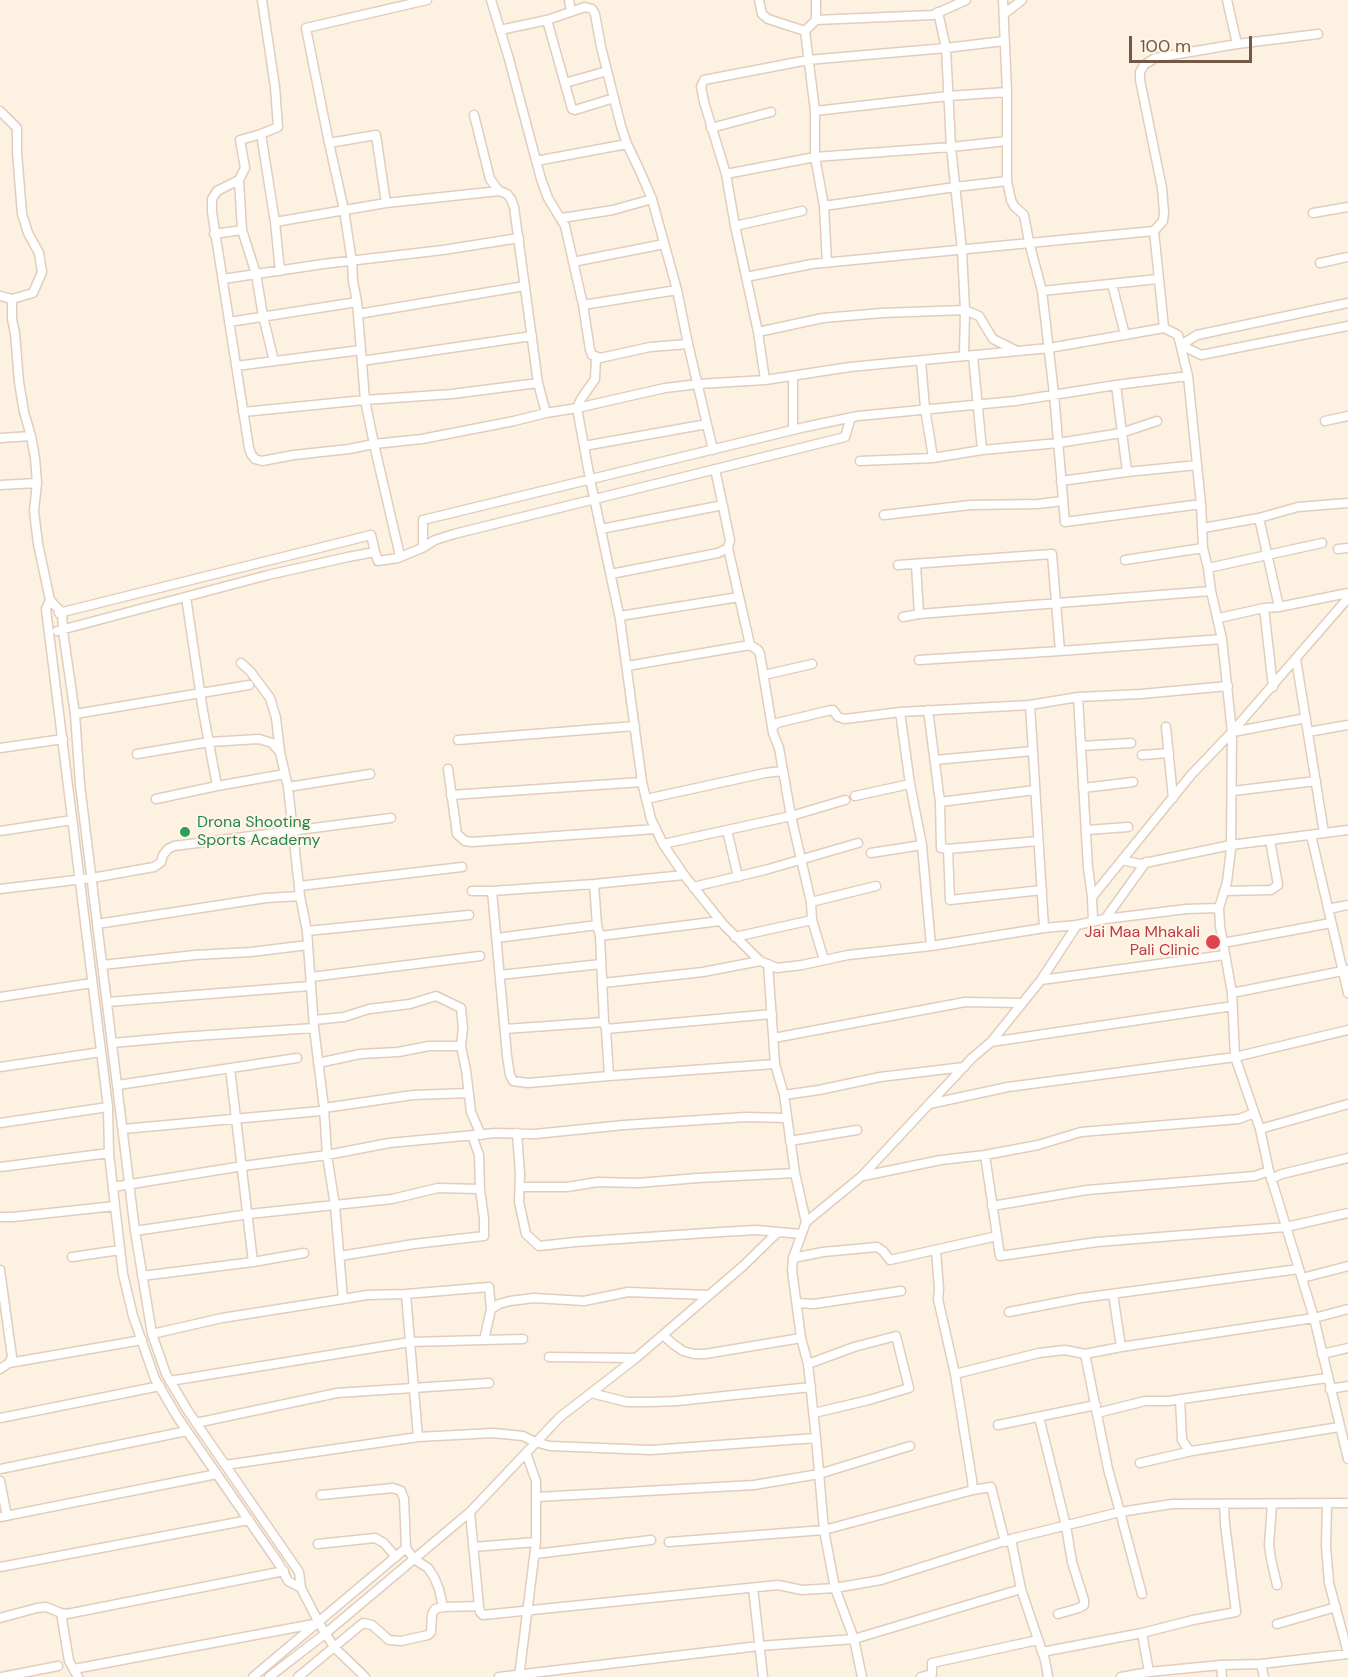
<!DOCTYPE html>
<html>
<head>
<meta charset="utf-8">
<style>
	body { margin:0 }
	#map { position:relative; width:1348px; height:1677px; overflow:hidden; background:#fdf2e1; font-family:"DM Sans",sans-serif }
	canvas { display:block }
	.scale { position:absolute; left:1129px; top:36px; width:123px; height:27px; box-sizing:border-box; border:3px solid #745747; border-top:0; padding-left:8px; font-size:18px; line-height:21px; white-space:nowrap; color:#745747; -webkit-text-stroke:4px #fff6e7; paint-order:stroke }
</style>
</head>
<body>
<div id="map">
<canvas width="1348" height="1677"></canvas>
<div class="scale">100 m</div>
</div>
<script>
const c = document.querySelector('canvas').getContext('2d');
c.lineJoin = 'round';
function shape(rows) {
  const path = new Path2D();
  for (const r of rows) {
    path.moveTo(r[0], r[1]);
    for (let i = 2; i < r.length; i += 2) path.lineTo(r[i], r[i + 1]);
  }
  return path;
}
function stroke(path, color, width, dash) {
  c.strokeStyle = color;
  c.lineWidth = width;
  c.lineCap = dash ? 'butt' : 'round';
  c.setLineDash(dash || []);
  c.stroke(path);
}
function label(font, color, halo, rows, align = 'center') {
  c.font = font + ' "DM Sans",sans-serif';
  c.lineWidth = 4.5;
  c.setLineDash([]);
  c.textBaseline = 'middle';
  c.strokeStyle = halo;
  c.fillStyle = color;
  for (const [text, x, y, turn = 0] of rows) {
    c.save();
    c.translate(x, y);
    c.rotate((+turn || 0) * Math.PI / 180);
    c.textAlign = isNaN(turn) ? turn : align;
    if (halo) c.strokeText(text, 0, 0);
    c.fillText(text, 0, 0);
    c.restore();
  }
}
const street = shape([
	[262,0,275,87,278,127,261,134,240,140,245,168,239,180,217,191,212,199,212,212,249,448,251,454,255,459,262,461,294,455,349,449,374,444,422,439,514,421,546,413,577,408,665,388,698,384,765,380,850,367,1049,348,1164,328],
	[491,0,509,59,541,179,548,198,565,226,583,305,590,350,592,355,600,358,650,347,688,344],
	[569,0,571,11],
	[759,0,762,14,768,19,805,31],
	[816,0,816,20],
	[1003,0,1007,92,1007,181,1011,200,1014,206,1024,215,1029,242,1042,291,1054,394,1065,522,1201,504],
	[1227,0,1237,44],
	[938,12,946,48,951,147,962,250,965,310,964,356],
	[1004,14,1022,0],
	[547,20,572,109,575,110,614,98],
	[500,30,547,20,585,7,592,9,595,14,601,47,621,126,627,144,639,169,652,199,677,290,688,344,713,450],
	[565,83,607,71],
	[0,111,17,128,17,152,22,214,28,233,39,253,42,272,33,293,12,299,12,319,15,333,19,382,24,412,31,436,35,458,37,483,34,511,38,544,50,600,62,613,63,631,75,714,80,785,135,1231,152,1334,166,1374,188,1411,299,1572,301,1588,319,1623,334,1647,365,1677],
	[815,111,948,96,1007,92],
	[474,115,490,179,499,191,507,194,511,199,514,207,538,383,546,413],
	[711,128,771,112],
	[261,134,275,222,280,271],
	[329,143,376,135,386,203],
	[536,161,627,144],
	[726,174,704,102,701,87,704,80,808,60,946,48,1004,41],
	[239,180,242,230,256,274,263,316,274,361],
	[824,206,955,187,1007,181],
	[1313,213,1348,207],
	[562,218,613,210,652,199],
	[275,222,386,203,499,191],
	[735,226,802,211],
	[1154,231,1164,328,1178,335,1188,376,1201,504,1203,548,1208,568,1211,591,1222,639,1232,732,1231,849,1227,882,1219,908,1220,926,1232,993,1235,1057,1260,1129,1269,1171,1314,1318,1348,1459],
	[214,234,242,230],
	[573,262,664,244],
	[827,263,824,206,815,157,815,111,805,31,816,20,933,15,966,0],
	[1320,263,1348,257],
	[746,277,812,264,1154,231,1163,221,1164,212,1162,188,1140,80,1140,72,1144,65,1155,58,1161,57,1237,44,1318,34],
	[223,279,323,264,443,250,519,238],
	[1112,284,1125,335],
	[1042,291,1158,279],
	[0,296,12,299],
	[1348,303,1197,335,1181,345,1201,355,1348,326],
	[583,305,677,290],
	[358,314,525,286],
	[229,322,357,302],
	[758,332,823,318,882,313,965,310,979,316,993,339,1017,351],
	[973,356,982,450],
	[596,358,595,379,581,399,577,408,590,479,620,619,642,782,651,819,663,844,684,875,723,924,760,961,777,968,802,965,848,955,931,946,1044,928,1077,925,1105,919,1186,909,1219,908],
	[362,361,532,336],
	[921,361,925,408,933,458],
	[236,366,361,350],
	[765,380,758,332,735,226,726,174,815,157,951,147,1007,141],
	[1116,385,1127,472],
	[243,412,365,400,452,394,538,383],
	[1325,421,1348,416],
	[793,430,793,376],
	[0,438,31,436],
	[584,446,707,424],
	[860,461,933,458,982,450,1058,443,1121,433,1157,421],
	[1061,481,1127,472,1197,465],
	[0,485,37,483],
	[884,515,970,505,1038,504,1063,501],
	[1259,518,1279,607],
	[1203,528,1259,518,1298,507,1348,503],
	[601,529,723,505],
	[423,547,423,520,805,427,858,416,1015,401,1116,385,1188,376],
	[728,548,750,645,758,650,760,654,773,733,779,748,791,816,811,902,812,920,824,960],
	[1338,549,1348,548],
	[400,556,374,444,365,400,357,302,353,281,352,262,344,210,329,143,306,28,427,0],
	[1125,560,1203,548],
	[898,565,1052,554,1060,651],
	[916,565,919,614],
	[1208,568,1322,543],
	[611,574,718,553,728,548,730,540,715,469],
	[186,597,203,711,217,786],
	[50,600,46,609,108,1107,109,1153,115,1206,123,1274,133,1316,155,1379,178,1418,279,1564,288,1581,301,1588],
	[1264,608,1273,687],
	[59,613,371,535,375,552],
	[620,616,739,597],
	[903,617,919,614,1211,591],
	[1219,618,1264,608,1279,607,1348,593],
	[57,631,268,575,348,557,375,552,378,561,398,558,422,548,435,540,454,534,845,437,851,417],
	[1296,659,1324,833],
	[919,660,1060,651,1222,639],
	[241,663,250,671,270,698,276,718,280,752],
	[627,666,750,645],
	[764,675,812,664],
	[1078,697,1088,868,1092,897],
	[1030,705,1044,928],
	[928,710,940,802,1035,790],
	[75,714,249,685],
	[773,727,777,723,827,711,833,710,838,717,845,719,900,712],
	[1166,727,1173,798],
	[1233,732,1306,718],
	[1308,732,1348,725],
	[458,740,635,726],
	[1081,746,1131,743],
	[0,748,63,739],
	[137,754,209,742,259,739,272,743,280,752,288,787,300,896,307,931,314,1028,324,1108,327,1155,335,1206,343,1299,367,1295,406,1294,489,1287,491,1309,484,1340,523,1339],
	[1142,755,1169,753],
	[935,760,1033,751],
	[448,769,457,834,465,841,472,842,656,829],
	[288,787,370,774],
	[1083,788,1133,782],
	[1233,791,1316,781],
	[451,795,642,782],
	[855,796,910,784],
	[156,799,217,786,285,774],
	[646,799,765,773,783,771],
	[940,802,941,848,948,849],
	[727,830,738,877],
	[1087,830,1128,827],
	[0,831,72,820],
	[1311,835,1348,993],
	[1038,841,948,849,950,900,1042,890],
	[663,844,791,816,845,800],
	[871,853,922,845],
	[1122,860,1140,864,1231,845,1348,830],
	[594,884,597,925,600,936,604,1022,606,1029,609,1076,775,1064],
	[299,886,462,867],
	[693,887,765,870,858,843],
	[0,889,92,878,154,867,161,862,163,855,168,849,174,846,391,818],
	[472,891,492,891,594,884,684,875],
	[492,891,507,1056,510,1075,513,1081,528,1083,609,1076],
	[1224,891,1271,890,1278,885,1270,840],
	[811,902,876,886],
	[1328,909,1348,905],
	[1105,919,1146,862],
	[1093,921,1092,897,1191,775,1232,732,1348,598],
	[97,924,266,898,300,896],
	[307,931,469,915],
	[600,936,720,921],
	[735,937,812,920],
	[497,938,597,925],
	[1223,943,1331,923],
	[931,946,922,845,910,784,900,712,1030,705,1078,697,1141,694,1228,686],
	[768,964,775,1064,784,1095,795,1173,806,1222],
	[102,965,195,955,251,952,308,945],
	[500,975,601,964],
	[311,977,480,956],
	[1041,980,1225,955],
	[603,983,703,972,760,961],
	[1232,993,1348,970],
	[0,997,92,983],
	[107,1002,310,986],
	[314,1020,344,1017,369,1009,410,1004,436,996,461,1008,463,1028,461,1046],
	[505,1029,604,1022],
	[606,1029,772,1014],
	[774,1038,965,1002,1021,1003],
	[991,1042,1233,1006],
	[112,1043,180,1037,314,1028],
	[318,1063,360,1054,398,1052,429,1046,461,1046,466,1070,471,1112,481,1135],
	[0,1067,101,1052],
	[118,1085,297,1058],
	[784,1095,819,1090,880,1077,964,1067],
	[929,1104,1008,1087,1235,1057,1348,1030],
	[324,1108,413,1095,469,1093],
	[0,1123,108,1107],
	[123,1129,321,1111],
	[1260,1129,1348,1104],
	[517,1133,520,1174,519,1202,526,1234,539,1246,575,1242,721,1232,756,1230,801,1234],
	[472,1135,479,1155,480,1189],
	[790,1141,857,1130],
	[985,1155,1000,1256,1097,1242,1286,1227,1348,1213],
	[0,1167,109,1153],
	[863,1176,941,1160,985,1155,1038,1145,1081,1132,1239,1119,1254,1113],
	[1271,1179,1282,1174,1348,1158],
	[113,1187,243,1166,327,1155,389,1143,496,1133,535,1134,624,1125,746,1117,786,1118],
	[520,1187,567,1187,598,1182,638,1183,698,1178,795,1173],
	[992,1206,1087,1190,1255,1176,1269,1171],
	[0,1217,13,1217,115,1206],
	[135,1231,249,1214,392,1199,438,1188,480,1189,484,1219,484,1236,414,1244,340,1256],
	[936,1250,939,1289,938,1299,955,1374,1039,1353,1065,1350,1085,1354,1121,1347,1113,1294],
	[72,1257,120,1250],
	[793,1258,823,1252,877,1247,883,1251,890,1260,997,1236],
	[253,1262,304,1253],
	[0,1270,12,1357,9,1363,0,1369],
	[142,1276,253,1262,230,1068],
	[1302,1278,1348,1266],
	[406,1294,418,1437,493,1433,523,1436,535,1442,550,1446,651,1450,816,1438,808,1364,801,1338,792,1270,793,1258,806,1222,862,1176,972,1058,991,1042,1041,980,1077,925],
	[797,1303,814,1304,901,1291],
	[491,1309,499,1304,510,1301,534,1298,584,1301,628,1292,708,1295],
	[1009,1312,1081,1298,1299,1269],
	[152,1334,222,1318,343,1299],
	[663,1335,673,1344,683,1351,694,1354,705,1354,801,1338],
	[1121,1347,1314,1318,1348,1309],
	[1322,1354,1348,1348],
	[549,1357,636,1358],
	[9,1363,142,1340],
	[808,1364,854,1347,896,1336,909,1388,869,1400,814,1413],
	[170,1381,410,1342,484,1340],
	[1330,1389,1348,1386],
	[591,1393,627,1402,650,1402,677,1401,811,1387],
	[1180,1399,1182,1440,1188,1449,1192,1451,1339,1427],
	[1097,1413,1145,1401,1168,1401,1327,1378],
	[1039,1417,1066,1526,1072,1562,1084,1600,1084,1605,1079,1608,1058,1614],
	[0,1418,160,1386],
	[196,1423,337,1393,489,1383],
	[998,1425,1096,1405],
	[816,1438,824,1530,835,1588,854,1639,862,1677],
	[1140,1463,1192,1451],
	[225,1465,418,1437],
	[0,1469,187,1431],
	[0,1481,7,1516],
	[973,1490,991,1487,1005,1542],
	[321,1495,393,1488,401,1491,404,1499,406,1548,414,1559,428,1568,434,1577,439,1589,443,1607],
	[537,1497,754,1485,819,1474,910,1446],
	[1272,1504,1269,1545,1271,1559,1277,1585],
	[1327,1504,1326,1546,1329,1583,1348,1653],
	[470,1512,479,1606,480,1612,483,1615,778,1585,802,1590,835,1588,881,1580,1011,1539,1120,1512,1108,1469,1085,1354],
	[0,1517,217,1474],
	[1011,1539,1021,1589,1045,1660,1048,1677],
	[669,1542,824,1530,973,1490,972,1480,955,1374],
	[318,1544,375,1538,384,1543,396,1557],
	[473,1547,536,1542],
	[535,1554,651,1540],
	[0,1567,249,1520],
	[753,1588,763,1677],
	[1142,1594,1120,1512,1172,1504,1348,1503],
	[61,1613,69,1661,78,1677],
	[0,1618,37,1608,46,1607,61,1613,67,1614,284,1571],
	[1277,1624,1336,1607],
	[1142,1633,1149,1672],
	[1042,1652,1142,1633,1193,1620,1236,1612,1225,1524,1224,1504],
	[1261,1664,1264,1677],
	[1221,1665,1222,1677],
	[74,1669,319,1623],
	[2,1677,58,1666],
	[253,1677,406,1548],
	[269,1677,326,1633,470,1512,560,1417,636,1358,743,1266,778,1232],
	[298,1677,363,1623,372,1625,389,1640,401,1641,428,1635,431,1632,432,1614,435,1609,443,1607,479,1606],
	[499,1677,759,1646,854,1639,1021,1589],
	[519,1677,536,1542,536,1481,526,1453],
	[921,1677,932,1674,932,1663,1038,1640],
	[1121,1677,1149,1672,1221,1665,1261,1664,1348,1654]
]);
stroke(street, '#e1cdbd', 11);
stroke(street, '#fff', 8);
for (const [x, y, r, color] of [
	[185,832,6,"#2e9e5b"],
	[1213,942,8,"#e0444e"]
]) {
  const dot = new Path2D();
  dot.arc(x, y, r, 0, 2 * Math.PI);
  c.fillStyle = color;
  c.fill(dot);
  stroke(dot, '#fff6e7', 2);
}
label('16px', '#27864d', '#fff6e7', [
	["Drona Shooting",197,823],
	["Sports Academy",197,841]
], 'left');
label('16px', '#be3a42', '#fff6e7', [
	["Jai Maa Mhakali",1200,933],
	["Pali Clinic",1200,951]
], 'right');
</script>
</body>
</html>
